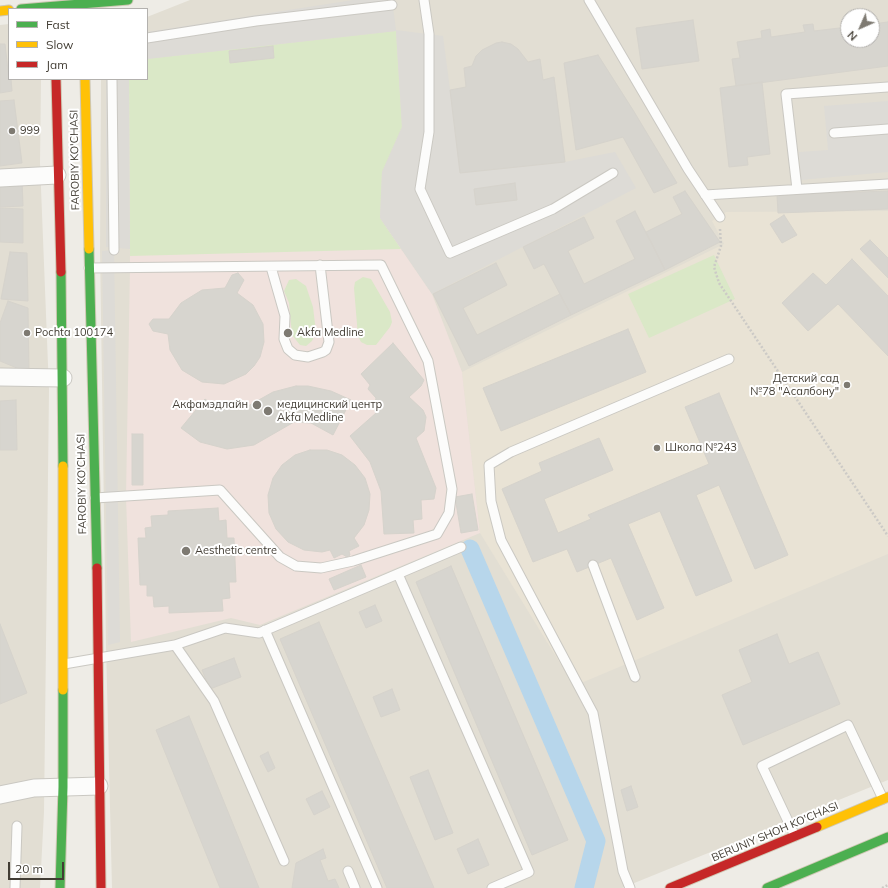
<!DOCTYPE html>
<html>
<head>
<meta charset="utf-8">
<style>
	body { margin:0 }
	#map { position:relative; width:888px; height:888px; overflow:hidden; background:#eeece6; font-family:Mulish,sans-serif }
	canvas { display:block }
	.legend { position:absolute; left:8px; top:8px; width:140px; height:72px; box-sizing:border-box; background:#fff; border:1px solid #b3b1ae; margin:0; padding:5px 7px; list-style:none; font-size:12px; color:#423d34 }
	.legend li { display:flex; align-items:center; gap:8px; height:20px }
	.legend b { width:20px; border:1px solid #b3b1ae }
	.north { position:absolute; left:840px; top:8px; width:40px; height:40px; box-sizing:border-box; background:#fff; border:1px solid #b3b1ae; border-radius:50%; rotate:225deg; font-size:11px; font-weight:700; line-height:16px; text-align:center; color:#423d34 }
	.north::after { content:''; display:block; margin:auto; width:14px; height:18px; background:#7e7a72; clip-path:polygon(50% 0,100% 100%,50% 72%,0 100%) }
	.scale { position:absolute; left:8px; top:862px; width:56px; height:18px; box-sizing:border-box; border:2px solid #423d34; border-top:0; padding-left:5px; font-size:12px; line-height:14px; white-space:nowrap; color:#423d34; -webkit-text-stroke:3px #fff; paint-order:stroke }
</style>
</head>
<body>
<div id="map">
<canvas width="888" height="888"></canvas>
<ul class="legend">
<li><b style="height:5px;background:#4caf50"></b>Fast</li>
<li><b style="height:5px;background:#ffc107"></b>Slow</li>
<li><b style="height:5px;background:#c62828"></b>Jam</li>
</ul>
<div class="north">N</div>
<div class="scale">20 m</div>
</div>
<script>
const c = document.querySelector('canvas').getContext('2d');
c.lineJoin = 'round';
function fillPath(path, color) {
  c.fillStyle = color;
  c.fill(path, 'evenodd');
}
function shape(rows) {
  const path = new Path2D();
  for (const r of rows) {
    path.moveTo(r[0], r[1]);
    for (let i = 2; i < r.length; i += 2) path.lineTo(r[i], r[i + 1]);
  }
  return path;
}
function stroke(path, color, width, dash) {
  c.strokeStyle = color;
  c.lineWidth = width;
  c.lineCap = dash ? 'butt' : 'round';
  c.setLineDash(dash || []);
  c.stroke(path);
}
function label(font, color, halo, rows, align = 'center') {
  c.font = font + ' Mulish,sans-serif';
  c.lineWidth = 4;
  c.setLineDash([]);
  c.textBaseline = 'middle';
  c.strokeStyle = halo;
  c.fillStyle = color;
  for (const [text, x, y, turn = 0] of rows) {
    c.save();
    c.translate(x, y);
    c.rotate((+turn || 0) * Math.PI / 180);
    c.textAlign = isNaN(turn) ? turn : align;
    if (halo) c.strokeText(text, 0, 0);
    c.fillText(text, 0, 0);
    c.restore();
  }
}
fillPath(shape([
	[190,0,888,0,888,780,622,888,112,888,106,645,100,251,101,79,147,79,147,17],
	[848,16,872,16,872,40,848,40],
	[9,24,9,79,41,79,40,163,49,390,44,812,40,888,0,888,0,25]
]), '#e2ded3');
fillPath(shape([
	[888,211,888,554,574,686,480,533,462,372,724,244,712,221,726,212]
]), '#e9e3d5');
fillPath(shape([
	[147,59,380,218,432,294,462,372,480,533,260,625,231,618,131,642,126,497,130,267,129,79,147,79]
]), '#f0e2dd');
fillPath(shape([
	[396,31,402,127,382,172,380,218,401,249,130,256,129,79,147,79,147,59],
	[714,255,735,299,649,338,628,294],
	[363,277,371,279,390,312,392,322,390,327,376,345,367,345,361,342,358,336,354,288,355,282],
	[296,279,306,286,313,307,316,332,312,341,306,346,300,345,292,335,289,303,284,291,289,280]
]), '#dae8c7');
fillPath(shape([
	[353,0,392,0,396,30,443,36,461,173,565,162,615,152,636,188,432,294,380,218,382,172,402,127,396,31,147,59,147,32],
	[106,79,129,79,130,249,106,247],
	[888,101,888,172,801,180,799,152,828,150,824,106],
	[114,250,120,642,108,645,102,251]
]), '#dddbd6');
stroke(shape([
	[470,549,596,841,584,888]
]), '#b7d6eb', 19);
const building = shape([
	[693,20,699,61,642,69,636,28,693,20],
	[888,22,888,66,736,86,732,59,740,58,737,42,762,38,761,31,770,29,771,37,805,32,803,25,813,24,814,31,848,27,848,40,872,40,872,24,888,22],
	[502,42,511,44,518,49,528,62,540,59,543,80,554,77,565,162,460,173,450,90,466,87,464,68,472,66,476,56,482,50,496,43,502,42],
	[0,44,5,44,9,79,11,79,12,91,0,93,0,44],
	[273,46,274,58,230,63,229,51,273,46],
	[598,55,633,110,677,183,654,193,623,137,576,150,564,63,598,55],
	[762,82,770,154,747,157,748,165,729,167,720,88,762,82],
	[14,100,22,163,0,166,0,101,14,100],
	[22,179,23,206,0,207,0,180,22,179],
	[515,183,517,200,476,205,474,189,515,183],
	[685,191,720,242,665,270,646,232,682,214,673,197,685,191],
	[888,191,888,209,778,213,777,195,888,191],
	[0,208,23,209,23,243,0,242,0,208],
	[635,211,665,270,571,315,544,264,534,269,523,247,584,217,594,238,568,251,584,284,635,259,616,221,635,211],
	[784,215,797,235,782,243,770,224,784,215],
	[870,240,888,258,888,278,860,249,870,240],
	[10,252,27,253,28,301,1,299,10,252],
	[852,259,888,296,888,356,838,304,808,331,782,303,813,273,826,285,852,259],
	[496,263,507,285,463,308,477,335,560,294,571,315,469,366,433,294,496,263],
	[238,273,244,280,237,293,253,305,263,324,264,342,260,357,254,366,246,374,224,384,202,382,182,370,170,350,168,334,153,331,149,324,153,319,169,319,181,303,202,290,225,288,232,275,238,273],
	[8,301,28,308,29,373,0,361,0,323,8,301],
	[628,329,646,372,501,431,483,388,628,329],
	[393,343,424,380,421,386,409,397,423,410,426,417,424,431,416,438,436,488,434,499,421,500,422,519,413,520,414,533,384,534,381,491,370,462,350,436,376,413,374,408,376,398,368,389,370,385,361,374,393,343],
	[296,386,308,386,331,391,351,400,333,435,311,423,294,422,254,445,227,449,200,442,181,428,205,399,218,409,241,410,273,392,296,386],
	[719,393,788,555,755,569,719,485,696,495,732,581,696,596,660,511,628,524,664,608,637,620,611,558,577,572,567,549,533,562,502,489,542,471,539,463,599,438,613,470,544,499,558,533,591,519,588,515,709,464,685,407,719,393],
	[16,400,17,450,0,450,0,401,16,400],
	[132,434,143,434,143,485,132,485,132,434],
	[310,450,327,450,342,455,355,465,365,478,370,494,369,510,364,525,354,538,359,546,349,551,350,555,347,557,342,554,334,558,330,550,322,552,304,550,288,542,276,529,269,513,268,495,273,478,282,465,295,455,310,450],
	[472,494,478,530,461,533,455,497,472,494],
	[218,508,219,521,226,520,227,538,234,538,236,582,229,582,230,598,222,599,223,611,169,613,169,606,154,607,153,596,147,596,147,585,140,585,138,538,146,538,145,528,152,527,151,516,168,515,168,511,218,508],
	[361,565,366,577,334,590,329,579,361,565],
	[451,566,568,840,532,855,416,582,451,566],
	[375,605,382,621,366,628,359,612,375,605],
	[319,622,434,888,387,888,280,639,319,622],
	[0,624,27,693,0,704,0,624],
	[777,634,789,664,818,652,840,704,743,745,722,695,752,682,739,650,777,634],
	[234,658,241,677,210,689,202,670,234,658],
	[392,689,400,710,381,717,373,697,392,689],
	[189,716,259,888,220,888,156,730,189,716],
	[268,752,275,768,268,772,260,756,268,752],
	[428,770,453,833,435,840,410,777,428,770],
	[631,786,638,807,627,811,621,790,631,786],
	[322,791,330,807,314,815,306,799,322,791],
	[478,839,489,865,468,874,457,849,478,839],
	[323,849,326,858,320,860,328,881,335,879,339,888,292,888,296,863,323,849]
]);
fillPath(building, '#d7d5cf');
stroke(building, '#d6d3cc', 1);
const lane = shape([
	[424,0,429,34,429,132,420,189,450,253,553,209,613,173],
	[589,0,688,169,720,217],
	[147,38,256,21,392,5],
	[112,79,114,250],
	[834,133,888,129],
	[797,189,786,94,888,87],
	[705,195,888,184],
	[271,267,285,316,284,339,288,349,295,355,308,357,323,352,326,350,329,342,320,265],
	[89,268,381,265,428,361,452,489,449,513,437,534,353,561,321,568,296,566,280,557,220,490,95,498],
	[593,565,635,677],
	[398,574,529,872,492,888],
	[265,630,377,888],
	[175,645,214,701,284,861],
	[64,664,175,645,225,628,259,633,461,547],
	[795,836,762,766,848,725,883,799],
	[348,871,355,888],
	[15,888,17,826],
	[630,888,623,871,593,713,501,540,491,501,489,465,511,452,729,359]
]);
const street = shape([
	[0,178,57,175],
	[0,377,63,378],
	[0,795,34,788,99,786]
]);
const fast = shape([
	[21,9,128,0],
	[89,249,97,568],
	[61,272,63,466],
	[60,888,63,787,63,690],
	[767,888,888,837]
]);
const slow = shape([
	[0,11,9,10],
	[85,79,89,249],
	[63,466,63,690],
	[817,827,888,797]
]);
const jam = shape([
	[56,79,61,272],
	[97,568,101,888],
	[670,888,817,827]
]);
stroke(lane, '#cac8c2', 11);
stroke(street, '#cac8c2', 19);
stroke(fast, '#cfc8b4', 11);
stroke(slow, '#cfc8b4', 11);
stroke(jam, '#cfc8b4', 11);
stroke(shape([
	[720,229,721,246,714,267,719,283,888,536],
	[882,888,888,885]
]), '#cccac6', 2.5, [2, 2]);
stroke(lane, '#fcfcfb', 9);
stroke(street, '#fcfcfb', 17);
stroke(fast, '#4caf50', 9);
stroke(slow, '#ffc107', 9);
stroke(jam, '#c62828', 9);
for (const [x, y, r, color] of [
	[12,131,4,"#7e7a72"],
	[27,333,4,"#7e7a72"],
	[288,333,5,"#7e7a72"],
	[847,385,4,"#7e7a72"],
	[257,405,5,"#7e7a72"],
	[268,411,5,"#7e7a72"],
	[657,448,4,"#7e7a72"],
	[186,551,5,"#7e7a72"]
]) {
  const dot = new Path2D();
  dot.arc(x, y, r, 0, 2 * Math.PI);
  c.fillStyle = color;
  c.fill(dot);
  stroke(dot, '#fff', 1.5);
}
label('11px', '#423d34', '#fff', [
	["999",20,131],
	["Pochta 100174",35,333],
	["Akfa Medline",297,333],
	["Детский сад",839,379,"right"],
	["№78 \"Асалбону\"",839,392,"right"],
	["Акфамэдлайн",248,405,"right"],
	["медицинский центр",277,405],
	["Akfa Medline",277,418],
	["Школа №243",665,448],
	["Aesthetic centre",195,551]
], 'left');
label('11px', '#423d34', '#fff', [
	["FAROBIY KO'CHASI",75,160,-91],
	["FAROBIY KO'CHASI",82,484,-91],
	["BERUNIY SHOH KO'CHASI",775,832,-23]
]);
</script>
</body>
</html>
